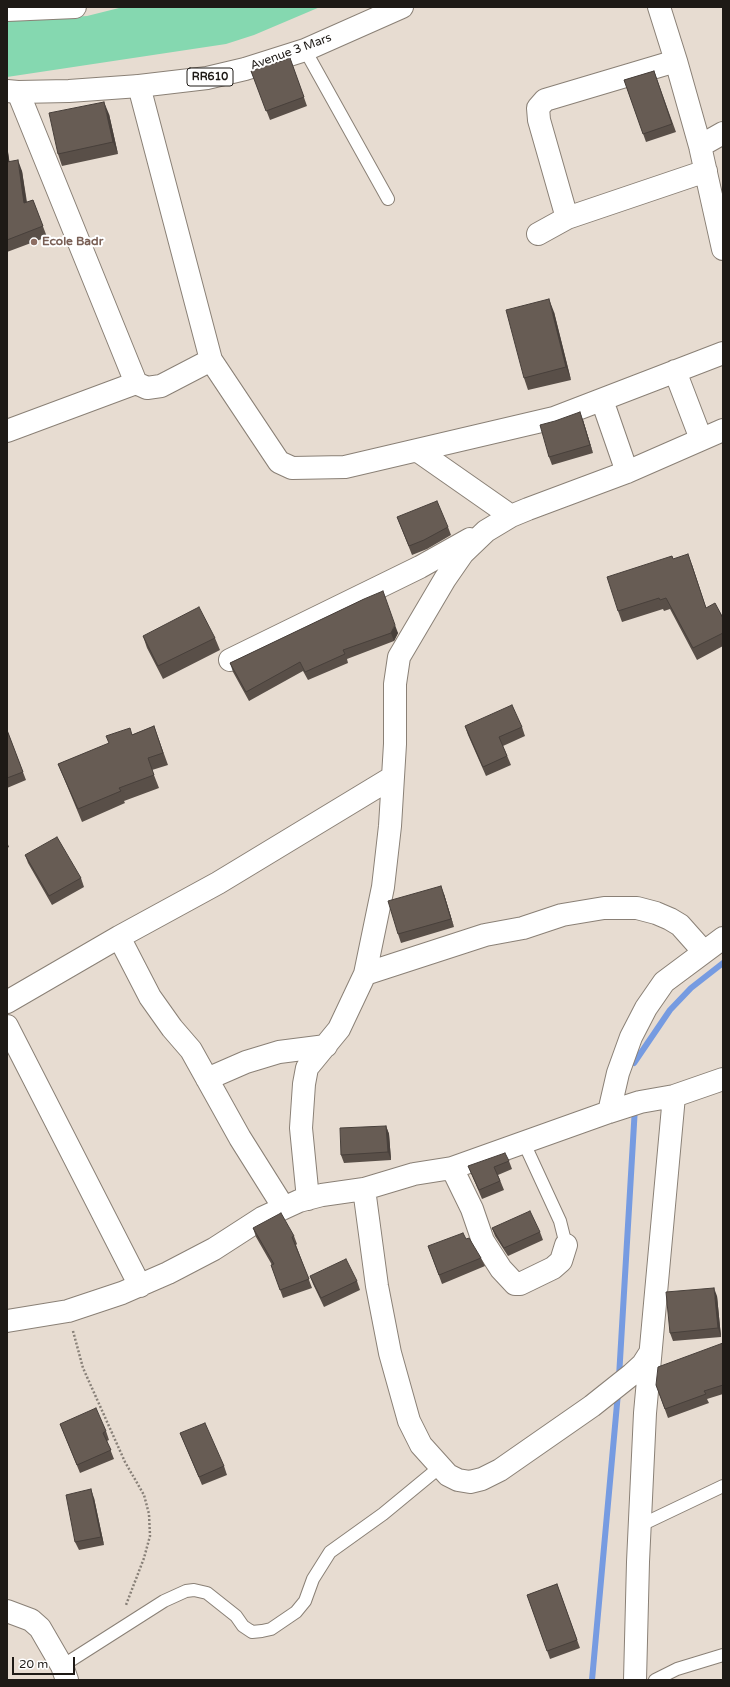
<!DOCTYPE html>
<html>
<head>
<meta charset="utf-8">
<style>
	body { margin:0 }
	#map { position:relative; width:730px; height:1687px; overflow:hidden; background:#e7dcd1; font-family:"Varela Round",sans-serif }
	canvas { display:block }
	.frame { position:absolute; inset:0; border:8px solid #1e1a16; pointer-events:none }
	.scale { position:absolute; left:12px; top:1657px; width:63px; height:18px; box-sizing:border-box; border:2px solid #1e1a16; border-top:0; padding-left:5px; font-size:12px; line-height:14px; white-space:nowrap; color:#1e1a16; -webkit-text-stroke:3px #fff; paint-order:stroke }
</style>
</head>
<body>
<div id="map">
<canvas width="730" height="1687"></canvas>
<div class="frame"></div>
<div class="scale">20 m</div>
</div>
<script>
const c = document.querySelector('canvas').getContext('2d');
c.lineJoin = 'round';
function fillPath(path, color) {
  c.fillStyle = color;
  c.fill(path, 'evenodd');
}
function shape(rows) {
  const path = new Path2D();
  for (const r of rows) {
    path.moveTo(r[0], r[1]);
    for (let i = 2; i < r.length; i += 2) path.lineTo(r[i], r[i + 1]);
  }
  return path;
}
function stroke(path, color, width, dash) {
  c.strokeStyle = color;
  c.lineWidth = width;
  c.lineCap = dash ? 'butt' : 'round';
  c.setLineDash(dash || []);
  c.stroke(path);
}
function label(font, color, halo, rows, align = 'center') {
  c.font = font + ' "Varela Round",sans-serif';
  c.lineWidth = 4;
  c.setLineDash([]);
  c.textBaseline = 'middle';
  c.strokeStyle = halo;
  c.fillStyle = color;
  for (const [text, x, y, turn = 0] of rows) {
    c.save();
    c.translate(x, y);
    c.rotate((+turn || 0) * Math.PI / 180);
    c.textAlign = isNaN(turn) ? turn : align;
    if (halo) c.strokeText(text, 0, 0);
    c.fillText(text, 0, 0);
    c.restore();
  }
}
fillPath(shape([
	[123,7,320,7,254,35,226,44,7,77,7,21,87,16]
]), '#85d8b0');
stroke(shape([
	[634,1063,670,1010,691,988,723,963],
	[619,1377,635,1107],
	[592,1680,618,1393]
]), '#769be1', 6);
const lane = shape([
	[305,50,388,199],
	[524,1143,560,1221,566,1245],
	[639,1526,723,1486],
	[62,1666,164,1601,186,1591,194,1590,207,1593,236,1616,243,1626,252,1632,262,1631,271,1629,296,1612,305,1601,313,1579,330,1552,383,1514,440,1467],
	[655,1680,677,1669,723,1655]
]);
const street = shape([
	[659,7,676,61,700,146,723,249],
	[139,86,211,360,279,462,292,468,345,467,554,418,723,353],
	[18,92,136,383,147,388,161,386,211,360],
	[700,146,723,133],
	[567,218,539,120,538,108,545,100,676,61],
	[538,234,567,218,706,171],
	[675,371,701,439],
	[602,400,627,472],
	[7,431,136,383],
	[418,451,511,516],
	[230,660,420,567,470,539],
	[119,937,150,997,172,1028,191,1050,240,1138,284,1208],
	[365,974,485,935,523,928,562,915,604,908,637,908,656,913,670,919,680,925,704,952],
	[7,1002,119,937,218,883,393,777],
	[7,1026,140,1286],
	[207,1079,246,1062,279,1052,326,1046],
	[609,1112,618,1073,631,1037,646,1008,664,982,723,938],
	[452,1168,472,1209,483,1241,501,1269,515,1284,520,1284,553,1268,561,1261,566,1245],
	[364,1189,377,1286,390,1353,409,1421,421,1445,448,1475,458,1480,470,1482,482,1479,500,1470,592,1406,631,1375,643,1364,650,1353],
	[308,1199,301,1128,304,1084,307,1068,339,1029,365,974,383,887,390,826,395,744,395,684,399,657,445,579,463,553,486,531,511,516,528,509,627,472,723,430],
	[7,1321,68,1311,122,1293,168,1273,214,1249,262,1218,299,1201,322,1195,364,1189,414,1174,452,1168,609,1112,640,1102,674,1096,723,1079],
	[7,1611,31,1620,40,1628,62,1666,67,1680],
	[635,1680,638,1562,645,1413,674,1096]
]);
const primary = shape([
	[7,10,75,7],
	[7,91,18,92,69,91,139,86,207,78,245,69,305,50,402,7]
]);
stroke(lane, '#8a8076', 14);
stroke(street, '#8a8076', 24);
stroke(primary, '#8a8076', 24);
stroke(shape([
	[73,1331,83,1368,125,1462,144,1495,149,1514,150,1536,144,1558,126,1605]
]), '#888078', 2.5, [2, 2]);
stroke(lane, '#fff', 12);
stroke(street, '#fff', 22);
stroke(primary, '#fff', 22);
fillPath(shape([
	[290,58,307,106,270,120,251,71],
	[654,71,676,132,646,142,624,80],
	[109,114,118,154,62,166,58,154],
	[7,145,9,161,22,171,27,202,33,200,47,237,7,252],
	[554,312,571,380,528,390,524,378],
	[583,420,593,453,552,465,549,457,555,421],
	[397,517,448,527,451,535,427,549,412,555],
	[673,559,692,565,706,608,723,618,723,646,697,660,670,609,664,611,663,609,622,622,618,611],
	[364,599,398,633,394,641,347,659,348,663,308,680,303,671,249,701,233,672,230,663],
	[143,636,215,638,220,650,163,679,147,648],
	[154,726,168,765,152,770,159,788,124,801,125,803,82,822,63,776,58,764],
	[465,726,522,727,525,736,503,746,511,765,486,776,468,735],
	[7,730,26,780,7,788],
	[7,842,9,847,7,848],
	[25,855,81,878,84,887,52,905,28,863],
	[444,894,454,927,401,943,398,934],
	[386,1126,389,1134,391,1160,344,1163,341,1155],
	[509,1161,512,1169,498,1175,504,1190,482,1199,468,1166],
	[253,1228,294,1236,297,1244,296,1245,312,1288,283,1298,271,1265,272,1265,256,1237],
	[492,1228,540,1232,543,1240,508,1256,495,1236],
	[466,1239,481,1258,485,1266,442,1284,428,1246],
	[310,1276,357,1281,360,1290,324,1307,313,1284],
	[717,1296,721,1337,673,1341,670,1333],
	[723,1343,723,1394,707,1399,709,1403,668,1418,656,1385],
	[60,1424,106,1431,109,1440,107,1441,114,1459,80,1473],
	[180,1433,224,1466,227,1475,202,1485],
	[94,1498,104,1545,79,1550,75,1542],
	[557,1584,580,1648,550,1659,527,1595]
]), '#594f48');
fillPath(shape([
	[104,102,109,114,118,154,113,142],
	[7,145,11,172,7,162],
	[18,160,22,171,28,214,24,203],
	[549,299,554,312,571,380,566,367],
	[580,412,583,420,593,453,590,445],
	[688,554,692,565,710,620],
	[395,625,398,633,394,641,391,633],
	[441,886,444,894,454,927,451,919],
	[386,1126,389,1134,391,1160,388,1152],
	[714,1288,717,1296,721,1337,718,1328],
	[91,1489,94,1498,104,1545,101,1537]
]), '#48403b');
const building = shape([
	[290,58,304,97,266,111,251,71,290,58],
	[654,71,672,124,643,134,624,80,654,71],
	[104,102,113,142,58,154,49,113,104,102],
	[18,160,24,203,33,200,43,226,7,240,7,162,18,160],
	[549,299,566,367,524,378,506,310,549,299],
	[580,412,590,445,549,457,540,425,555,421,580,412],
	[437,501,448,527,424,540,409,546,397,517,437,501],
	[688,554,706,608,715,603,723,618,723,633,693,648,666,598,660,600,659,598,618,611,607,577,672,556,673,559,688,554],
	[383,591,395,625,391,633,343,650,345,654,305,672,300,662,246,692,230,663,364,599,383,591],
	[199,607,215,638,158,666,143,636,199,607],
	[512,705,522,727,499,737,507,756,483,767,465,726,512,705],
	[154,726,163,753,148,758,154,775,119,788,121,791,78,809,58,764,109,743,106,736,130,728,132,735,154,726],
	[7,730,23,772,7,778,7,730],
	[57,837,81,878,49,896,25,855,57,837],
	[441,886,451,919,398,934,388,901,441,886],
	[386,1126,388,1152,341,1155,340,1128,386,1126],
	[505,1153,509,1161,494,1167,500,1181,479,1190,468,1166,505,1153],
	[530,1211,540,1232,504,1248,492,1228,530,1211],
	[281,1213,294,1236,292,1237,309,1279,280,1290,271,1265,274,1264,253,1228,281,1213],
	[463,1233,466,1239,469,1238,481,1258,439,1275,428,1246,463,1233],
	[346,1259,357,1281,321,1298,310,1276,346,1259],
	[714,1288,718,1328,670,1333,666,1292,714,1288],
	[723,1343,723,1385,704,1391,706,1394,665,1409,656,1385,658,1367,723,1343],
	[96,1408,106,1431,103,1433,111,1450,77,1465,60,1424,96,1408],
	[205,1423,224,1466,199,1477,180,1433,205,1423],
	[91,1489,101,1537,75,1542,66,1495,91,1489],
	[557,1584,577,1640,547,1651,527,1595,557,1584]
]);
fillPath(building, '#675c54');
stroke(building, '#48403b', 1);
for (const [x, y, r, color] of [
	[34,242,4,"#8d6e63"]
]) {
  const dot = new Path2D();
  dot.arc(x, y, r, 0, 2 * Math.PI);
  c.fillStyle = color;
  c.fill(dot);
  stroke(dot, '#fff', 1.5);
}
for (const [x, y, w] of [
	[210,77,46]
]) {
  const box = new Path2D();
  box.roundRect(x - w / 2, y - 9, w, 18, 3);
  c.fillStyle = '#fff';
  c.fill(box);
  stroke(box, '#1e1a16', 1);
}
label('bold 11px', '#1e1a16', null, [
	["RR610",210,77]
]);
label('12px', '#1e1a16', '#fff', [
	["Avenue 3 Mars",291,52,-20]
]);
label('bold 12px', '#785e54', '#fff', [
	["Ecole Badr",42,242]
], 'left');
</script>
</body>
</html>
